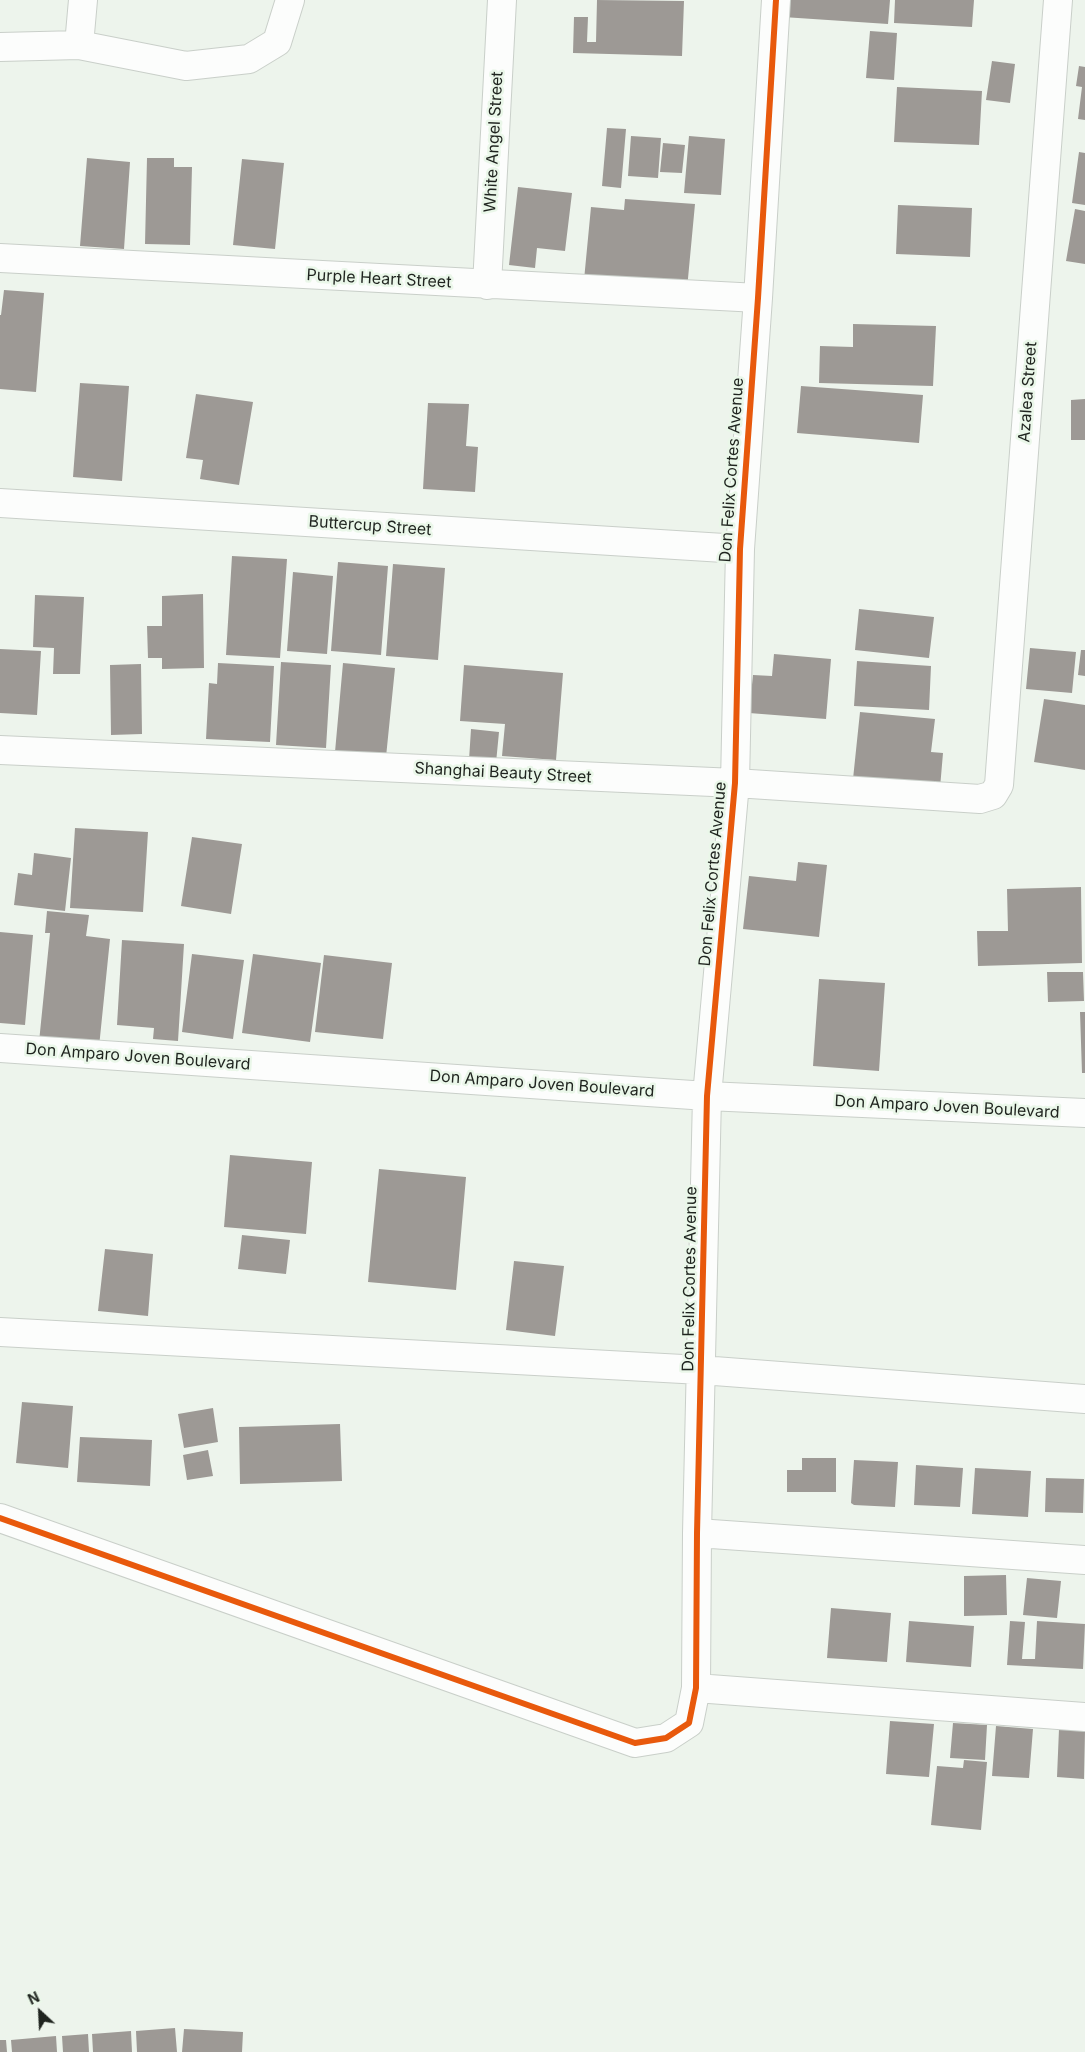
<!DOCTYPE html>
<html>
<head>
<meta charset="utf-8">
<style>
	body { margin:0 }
	#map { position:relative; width:1085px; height:2052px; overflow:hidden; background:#edf4ec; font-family:Inter,sans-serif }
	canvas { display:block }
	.north { position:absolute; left:15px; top:1987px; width:50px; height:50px; -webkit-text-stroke:4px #eaf7e9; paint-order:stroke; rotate:335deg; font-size:14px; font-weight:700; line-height:20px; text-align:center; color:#1f241f }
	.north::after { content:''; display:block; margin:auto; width:18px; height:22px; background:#1f241f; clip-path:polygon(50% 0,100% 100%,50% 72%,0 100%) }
</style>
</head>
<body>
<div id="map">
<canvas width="1085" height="2052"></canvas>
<div class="north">N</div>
</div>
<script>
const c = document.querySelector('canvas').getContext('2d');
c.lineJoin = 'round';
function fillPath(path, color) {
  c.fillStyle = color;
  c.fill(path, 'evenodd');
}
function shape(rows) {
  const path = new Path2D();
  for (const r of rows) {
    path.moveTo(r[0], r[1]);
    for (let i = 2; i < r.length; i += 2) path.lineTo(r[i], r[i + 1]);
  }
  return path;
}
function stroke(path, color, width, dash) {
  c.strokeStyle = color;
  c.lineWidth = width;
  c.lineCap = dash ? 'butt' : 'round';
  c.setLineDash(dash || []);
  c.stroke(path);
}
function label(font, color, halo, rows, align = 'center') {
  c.font = font + ' Inter,sans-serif';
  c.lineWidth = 5;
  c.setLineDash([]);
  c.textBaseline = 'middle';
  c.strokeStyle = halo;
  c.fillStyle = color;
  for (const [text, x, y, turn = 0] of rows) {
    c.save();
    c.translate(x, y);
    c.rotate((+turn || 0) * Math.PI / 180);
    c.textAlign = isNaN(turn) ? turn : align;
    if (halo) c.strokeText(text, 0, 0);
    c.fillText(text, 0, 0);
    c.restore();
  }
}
fillPath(shape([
	[597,0,684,1,682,56,573,53,574,17,588,17,587,42,596,42],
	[785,0,890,0,888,24,783,17],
	[895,0,974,0,972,27,894,23],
	[870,31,897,33,894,80,866,78],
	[992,61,1015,64,1010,103,986,100],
	[1079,66,1085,67,1085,120,1078,119,1082,87,1076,86],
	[897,87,982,91,979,145,894,142],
	[607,128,626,129,621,188,602,186],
	[631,136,661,138,658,178,628,176],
	[689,136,725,139,721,195,684,193],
	[663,143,685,145,682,173,660,172],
	[1079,152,1085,153,1085,205,1072,203],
	[87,158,130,162,124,249,80,246],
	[147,158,174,158,174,167,192,167,190,245,145,244],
	[242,159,284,163,275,249,233,245],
	[518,187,572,193,565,251,537,248,535,268,509,265],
	[625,199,695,204,687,289,584,280,591,207,624,210],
	[898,205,972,208,970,257,896,254],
	[1075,209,1085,211,1085,264,1066,261],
	[4,290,44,293,36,392,0,389,0,315,1,315],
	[853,324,936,326,933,386,819,383,820,346,853,347],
	[80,383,129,386,122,481,73,477],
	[801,386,923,395,919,443,797,433],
	[196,394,253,402,239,485,200,479,203,460,186,458],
	[1085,399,1085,440,1071,440,1071,400],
	[428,403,469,404,466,446,478,447,475,492,423,489],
	[232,556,287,559,280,658,226,655],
	[338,562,388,566,381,655,331,651],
	[393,564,445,568,438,660,386,656],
	[293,572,333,576,327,654,287,651],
	[203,594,204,668,162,669,162,658,148,658,147,626,162,626,162,596],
	[35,595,84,597,80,674,53,674,54,648,33,647],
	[859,609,934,617,929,658,855,650],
	[1030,648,1076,652,1072,693,1026,689],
	[0,649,41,651,37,715,0,713],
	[1081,650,1085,650,1085,676,1078,675],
	[774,654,831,659,826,719,749,713,753,675,772,676],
	[857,661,931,666,929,710,854,706],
	[281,662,331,665,326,748,276,745],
	[218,663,274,666,270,742,206,739,209,683,217,684],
	[343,663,395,668,386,757,335,752],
	[141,664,142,734,111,735,110,665],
	[464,665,563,673,556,760,502,756,505,724,460,721],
	[1044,699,1085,705,1085,770,1034,762],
	[860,712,935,719,931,752,943,753,940,788,853,779],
	[471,729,499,732,496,763,469,760],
	[75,828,148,832,143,912,70,908],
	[192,837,242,844,231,914,181,906],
	[34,853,71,858,65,911,14,905,18,873,32,875],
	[798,862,827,865,819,937,743,929,749,876,796,881],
	[1081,887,1082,963,978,966,977,931,1008,931,1007,889],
	[47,911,89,915,86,936,110,939,99,1047,39,1042,50,933,45,933],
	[0,932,33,935,25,1025,0,1023],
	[122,940,184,944,178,1041,153,1039,154,1028,117,1025],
	[192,954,244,960,233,1039,182,1032],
	[253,954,321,963,310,1042,242,1033],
	[324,955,392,963,383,1039,315,1032],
	[1047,972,1083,972,1084,1001,1048,1002],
	[819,979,885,983,879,1071,813,1066],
	[1080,1012,1085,1012,1085,1073,1082,1073],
	[230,1155,312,1162,306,1234,224,1227],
	[379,1169,466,1177,456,1290,368,1282],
	[242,1235,290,1240,286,1274,238,1269],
	[105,1249,153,1254,148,1316,98,1311],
	[514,1261,564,1266,555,1336,506,1330],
	[22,1402,73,1406,68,1468,16,1463],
	[213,1408,218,1442,184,1448,178,1414],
	[340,1424,342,1481,240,1484,239,1427],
	[80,1437,152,1440,150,1486,77,1482],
	[208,1450,213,1476,187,1480,183,1455],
	[802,1458,836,1458,836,1492,787,1492,787,1470,802,1470],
	[854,1460,898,1462,895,1507,854,1505,851,1503],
	[916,1465,963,1468,960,1507,914,1505],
	[975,1468,1031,1471,1028,1517,972,1514],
	[1046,1478,1084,1479,1083,1513,1045,1512],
	[1006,1575,1007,1615,964,1616,964,1576],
	[1027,1578,1061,1581,1057,1618,1023,1615],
	[831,1608,891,1613,887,1662,827,1658],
	[909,1621,974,1626,971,1667,906,1662],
	[1010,1621,1025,1622,1022,1659,1035,1659,1037,1621,1085,1624,1083,1669,1007,1665],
	[890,1721,934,1724,929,1777,886,1774],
	[953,1723,987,1725,985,1760,950,1758],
	[996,1726,1033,1729,1029,1778,992,1776],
	[1059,1729,1085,1731,1084,1779,1057,1777],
	[964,1760,987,1762,981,1830,931,1825,937,1766,963,1768],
	[175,2028,177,2052,137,2052,136,2031],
	[184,2029,243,2032,242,2052,182,2052],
	[131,2031,132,2052,93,2052,92,2034],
	[88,2034,89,2052,63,2052,62,2036],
	[56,2036,57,2052,12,2052,11,2040],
	[0,2040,6,2040,7,2052,0,2052]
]), '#9d9995');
const minor = shape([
	[79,45,83,0],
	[0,47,79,45,186,66,249,59,277,42,290,0],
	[0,258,758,298],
	[487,285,502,0],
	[0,503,740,549],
	[0,750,735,783,980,799,993,795,999,785,1058,0],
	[0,1048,707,1096,1085,1113],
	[0,1332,701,1370,1085,1399],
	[0,1518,635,1743,666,1738,689,1723,696,1688,697,1533,707,1096,735,783,740,549,758,298,776,0],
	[697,1533,1085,1560],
	[696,1688,1085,1717]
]);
stroke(minor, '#c9cfc9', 30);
stroke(minor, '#fcfdfc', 28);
stroke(shape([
	[0,1518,635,1743,666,1738,689,1723,696,1688,697,1533,707,1096,735,783,740,549,758,298,776,0]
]), '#e8590c', 6);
label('16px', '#1f241f', '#eaf7e9', [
	["White Angel Street",494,142,-87],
	["Purple Heart Street",379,279,3],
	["Azalea Street",1028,392,-86],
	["Don Felix Cortes Avenue",732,470,-86],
	["Buttercup Street",370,526,4],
	["Shanghai Beauty Street",503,773,3],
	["Don Felix Cortes Avenue",713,874,-85],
	["Don Amparo Joven Boulevard",138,1057,4],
	["Don Amparo Joven Boulevard",542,1084,4],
	["Don Amparo Joven Boulevard",947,1107,3],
	["Don Felix Cortes Avenue",690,1279,-89]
]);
</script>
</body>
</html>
